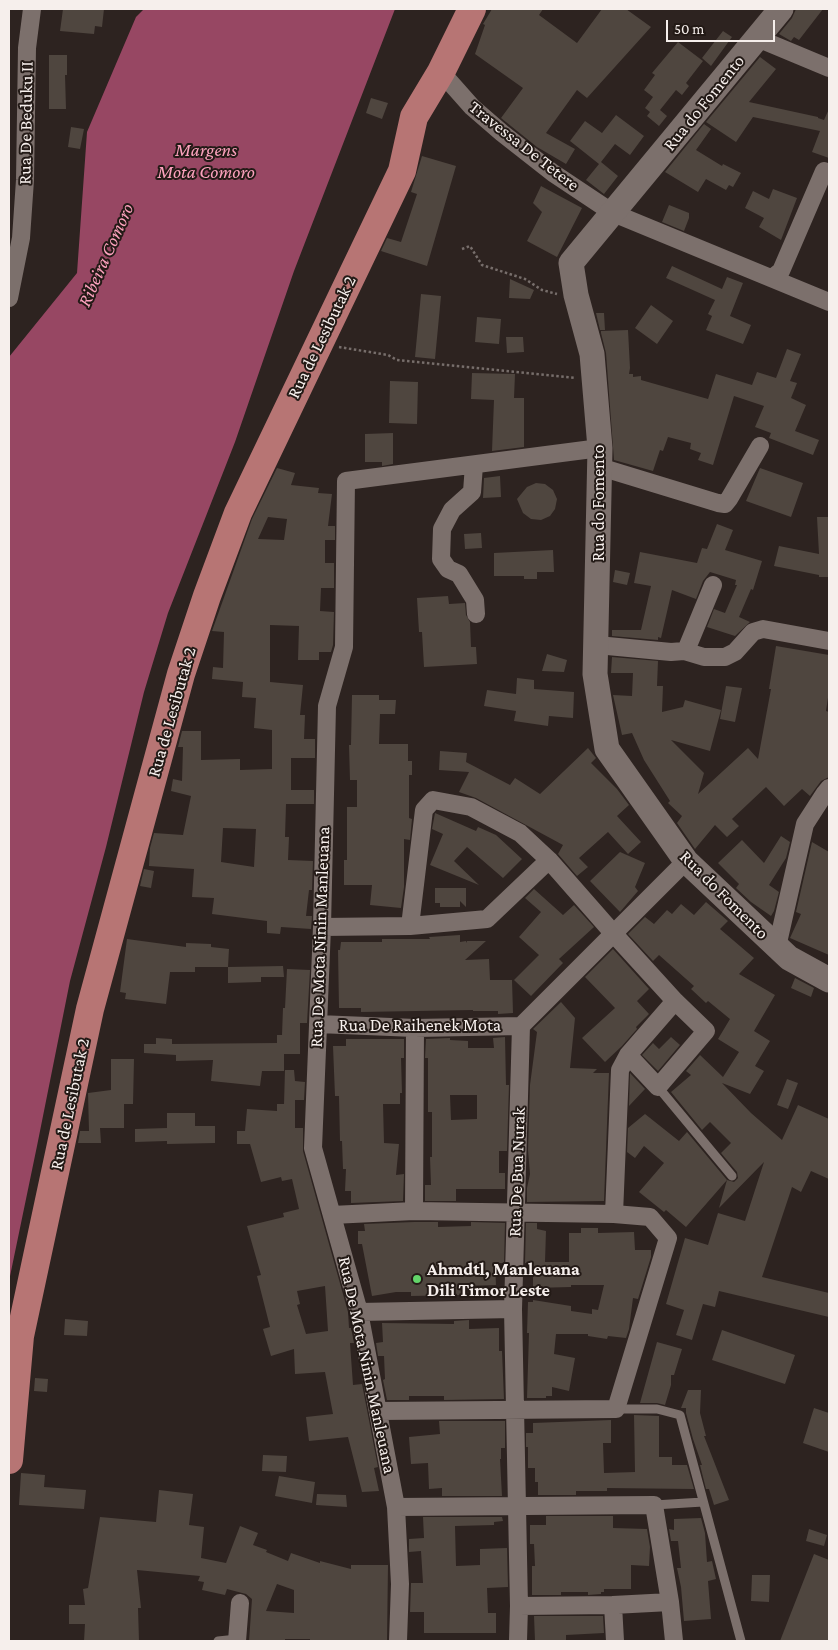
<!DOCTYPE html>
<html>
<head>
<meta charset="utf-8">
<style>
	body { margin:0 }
	#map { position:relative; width:838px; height:1650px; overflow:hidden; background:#2d2320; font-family:"Crimson Pro",serif }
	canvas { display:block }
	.frame { position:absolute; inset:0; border:10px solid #f6efec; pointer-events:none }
	.scale { position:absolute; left:666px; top:20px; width:109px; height:22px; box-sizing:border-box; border:2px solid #f6efec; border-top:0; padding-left:6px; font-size:15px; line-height:18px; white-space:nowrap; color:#f6efec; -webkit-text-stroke:4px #231a16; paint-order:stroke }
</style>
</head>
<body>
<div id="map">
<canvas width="838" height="1650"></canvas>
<div class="frame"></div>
<div class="scale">50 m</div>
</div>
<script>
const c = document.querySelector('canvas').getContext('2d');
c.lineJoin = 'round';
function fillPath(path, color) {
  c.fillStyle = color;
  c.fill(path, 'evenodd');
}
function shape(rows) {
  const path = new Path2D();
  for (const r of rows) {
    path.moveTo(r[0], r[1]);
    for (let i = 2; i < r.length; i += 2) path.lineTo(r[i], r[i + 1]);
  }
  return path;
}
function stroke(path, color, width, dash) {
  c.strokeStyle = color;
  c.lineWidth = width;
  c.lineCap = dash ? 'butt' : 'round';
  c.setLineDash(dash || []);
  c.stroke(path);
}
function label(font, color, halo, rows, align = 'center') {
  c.font = font + ' "Crimson Pro",serif';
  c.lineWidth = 4;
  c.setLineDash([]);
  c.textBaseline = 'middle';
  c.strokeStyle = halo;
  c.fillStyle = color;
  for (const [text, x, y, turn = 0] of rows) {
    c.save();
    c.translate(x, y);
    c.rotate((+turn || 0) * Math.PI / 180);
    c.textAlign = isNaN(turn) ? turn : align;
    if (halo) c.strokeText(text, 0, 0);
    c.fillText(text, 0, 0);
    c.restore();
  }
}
fillPath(shape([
	[144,9,395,9,294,271,235,442,168,613,144,692,106,847,70,981,37,1146,9,1281,9,357,77,273,87,132,136,17]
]), '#974763');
fillPath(shape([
	[63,9,104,9,102,27,95,26,94,34,60,31],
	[492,9,543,9,539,15,577,43,602,9,626,9,651,27,587,98,577,90,546,133,575,149,566,164,537,147,501,118,523,88,475,54,485,25,483,24],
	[796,9,823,9,799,40,794,37,791,41,779,34,792,18],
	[723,31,732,37,711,66,702,58],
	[678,42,703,61,686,83,689,86,682,95,676,90,660,110,667,116,659,126,647,116,650,112,645,108,653,97,644,90,655,75,652,73],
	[49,55,67,55,67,75,65,75,66,109,49,109],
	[760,57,776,69,749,102,818,117,818,118,824,120,829,109,829,158,812,152,820,131,753,117,736,142,706,122],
	[371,98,388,103,382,119,366,113],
	[616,115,644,136,630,155,615,144,601,162,618,176,604,194,586,180,599,164,570,141,585,121,602,133],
	[704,124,711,129,696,150,722,166,723,164,741,173,733,187,729,185,726,190,706,179,698,192,665,172],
	[71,127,84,129,80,149,68,147],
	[422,156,456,166,427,266,381,251,387,238,401,242,417,194,411,192],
	[541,186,582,208,557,257,527,241,542,212,533,203],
	[773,189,797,198,781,240,759,227,764,218,745,208,753,191,769,199],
	[669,205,689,213,689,218,684,231,662,222],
	[672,266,722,289,727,277,743,283,730,316,751,325,743,344,706,330,712,316,708,314,715,300,666,278],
	[510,279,534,290,530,299,509,298],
	[421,294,441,296,435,359,415,357],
	[651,305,673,321,657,344,635,328],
	[596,313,604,313,605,330,600,330],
	[477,317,501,319,499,344,475,342],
	[628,330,630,368,629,374,633,374,633,377,641,376,641,380,708,399,716,374,752,385,757,372,776,378,787,349,801,354,790,381,797,383,791,398,806,405,795,431,819,440,813,455,769,438,771,433,755,427,764,406,734,396,713,465,698,460,701,453,690,449,691,443,668,437,663,451,660,450,653,471,614,460,606,353,601,333,601,331],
	[506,337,523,337,524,352,507,353],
	[472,373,515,374,514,398,524,398,524,447,492,451,494,400,471,399],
	[390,381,418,382,417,424,389,423],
	[393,433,393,464,382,466,382,462,365,462,365,434],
	[277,468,295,473,291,485,319,488,318,493,332,494,328,526,335,526,335,540,325,540,325,563,334,563,334,588,321,588,320,611,334,612,333,645,331,652,319,652,319,660,298,660,299,626,270,625,270,682,303,685,300,715,305,715,304,739,315,739,315,758,291,758,291,790,314,790,314,804,286,804,285,837,289,837,288,860,313,861,312,890,309,890,306,916,312,916,311,929,281,927,280,934,267,933,267,921,212,914,214,898,192,897,194,869,149,866,150,848,154,833,183,835,191,796,171,791,173,779,182,781,183,747,178,747,182,731,201,731,201,760,240,759,240,770,272,769,272,730,254,728,256,698,242,697,243,682,212,679,213,667,223,668,224,632,212,631,252,519],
	[268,517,287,519,284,540,258,539],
	[223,828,256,829,254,867,221,862],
	[760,468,803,483,791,517,746,501],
	[500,476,501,497,483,498,484,478],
	[536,483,545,484,553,490,557,499,555,509,550,516,541,520,531,519,523,513,517,499,527,487],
	[817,517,829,517,829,577,819,577,819,575,774,566,779,546,819,554],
	[717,524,733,530,725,550,762,561,753,590,751,589,739,617,750,622,735,636,707,627,714,609,725,613,737,585,735,585,736,580,710,572,703,581,696,599,672,590,661,638,658,637,658,640,612,636,612,630,641,630,651,586,634,583,640,552,697,563,702,548,707,549],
	[481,533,482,548,465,549,464,534],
	[553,550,554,572,537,572,537,579,524,579,524,576,494,576,494,553],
	[615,570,630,573,627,585,613,582],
	[448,596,449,604,465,603,466,615,470,622,471,647,476,647,477,664,424,667,422,632,419,632,417,598],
	[776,646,829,655,829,691,826,711,829,712,829,777,821,781,810,796,802,789,784,806,766,787,732,819,739,826,727,837,715,825,695,849,677,823,682,816,668,803,670,801,644,760,632,733,622,735,613,695,632,696,633,673,611,673,612,657,658,661,657,686,663,686,662,712,683,707,685,700,721,710,710,751,671,740,704,773,698,794,748,748,758,759,771,689,769,689],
	[547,654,567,660,564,672,542,671],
	[517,678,534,680,534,689,574,692,573,718,549,716,548,726,514,721,516,711,484,706,487,690,516,694],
	[726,686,742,688,735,722,720,719],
	[352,695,379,695,379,700,396,700,395,714,380,714,379,744,408,744,408,761,412,761,412,775,409,775,409,818,412,819,410,840,404,839,404,887,401,908,370,905,372,885,344,885,344,860,347,860,347,807,357,807,357,780,350,780,349,745,351,745],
	[588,748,596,758,591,763,617,789,629,805,617,816,641,842,628,854,608,832,579,858,588,867,577,876,558,854,563,845,476,798,459,792,469,772,439,770,440,751,467,753,466,762,510,785,515,778,540,794],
	[435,813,476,831,478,827,496,835,522,859,503,878,467,847,454,861,479,885,430,865,443,834,432,829],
	[781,836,790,842,786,858,769,885,779,892,774,911,771,916,751,902,736,888,739,884,718,863,742,840,764,863],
	[812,842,829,852,829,955,790,938,801,914,796,912],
	[620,852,645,863,635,887,638,891,620,912,590,881],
	[144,869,154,871,151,888,140,886],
	[435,888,466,888,466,907,460,901,460,907,440,907,440,903,435,903],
	[534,889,563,915,574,905,594,927,559,959,563,963,531,996,514,980,539,955,519,937,541,912,525,898],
	[706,902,728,921,720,929,754,958,739,974,775,995,754,1031,770,1041,755,1066,764,1071,750,1094,722,1083,751,1113,782,1140,798,1105,829,1119,829,1179,811,1171,801,1192,792,1187,762,1277,829,1293,829,1317,719,1291,715,1307,703,1304,692,1340,676,1335,684,1310,666,1304,685,1238,708,1245,718,1213,745,1221,764,1162,719,1208,727,1180,734,1182,738,1178,737,1172,721,1153,731,1143,710,1122,702,1130,671,1092,691,1075,686,1071,700,1055,723,1077,739,1052,718,1039,730,1019,708,1001,706,1003,691,989,694,986,659,955,653,961,628,934,645,917,654,924,667,910,672,914,681,904,694,915],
	[460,935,460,942,466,941,466,943,467,941,486,941,465,960,489,959,490,980,512,980,513,1013,498,1014,498,1011,473,1011,473,1010,361,1012,361,1008,339,1008,338,950,340,950,341,942,382,942,382,939,430,939,429,937],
	[127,939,186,947,186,943,211,944,211,947,229,949,228,967,283,966,284,977,261,977,261,982,228,983,228,967,195,967,195,972,170,972,166,1004,125,999,126,993,120,992],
	[613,949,649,989,637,1001,649,1014,636,1027,637,1029,622,1046,605,1062,582,1038,615,1008,585,977],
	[287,969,310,970,307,1023,300,1023,300,1054,284,1054,284,1071,262,1071,260,1086,211,1081,213,1060,176,1061,176,1055,144,1053,144,1044,156,1044,156,1038,172,1039,172,1044,277,1043,277,1035,282,1035,283,1008,285,1008],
	[795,978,814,988,811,997,791,988],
	[561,1002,575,1018,570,1068,597,1069,593,1073,609,1073,604,1201,527,1202,527,1188,530,1174,528,1150,530,1085,537,1032,533,1029],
	[505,1037,506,1085,509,1085,507,1151,499,1151,499,1173,505,1173,505,1189,456,1189,456,1201,425,1201,425,1185,431,1185,430,1157,432,1157,432,1112,428,1112,428,1058,425,1058,426,1039,450,1038,450,1040,468,1041,468,1048,494,1048,493,1038],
	[450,1095,477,1095,477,1119,451,1120],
	[671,1037,680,1045,658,1071,642,1055,653,1043,659,1049],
	[346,1039,404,1039,404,1058,401,1058,402,1093,400,1093,400,1104,383,1104,384,1143,399,1144,396,1175,404,1174,403,1201,351,1203,351,1191,345,1191,346,1169,343,1169,342,1141,340,1141,339,1096,335,1096,333,1046,346,1046],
	[111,1059,134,1059,133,1104,124,1104,124,1128,100,1128,101,1143,78,1143,80,1131,89,1131,88,1093,111,1090],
	[285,1070,294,1070,295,1081,305,1082,304,1100,295,1100,295,1128,303,1128,303,1151,348,1312,349,1328,351,1328,354,1343,350,1343,353,1385,362,1384,378,1467,374,1468,379,1491,362,1492,348,1437,309,1441,306,1417,333,1414,325,1372,295,1374,294,1349,271,1356,263,1329,270,1327,257,1276,261,1275,247,1226,284,1217,283,1213,299,1209,292,1179,282,1181,281,1177,261,1182,250,1144,237,1144,237,1131,245,1131,247,1109,277,1111,277,1104,284,1104],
	[325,1286,328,1331,306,1334,297,1305,300,1304,297,1291],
	[630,1073,645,1089,629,1106],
	[787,1079,798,1083,788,1109,777,1105],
	[167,1113,195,1113,195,1126,215,1126,215,1143,167,1144,167,1141,135,1142,135,1129,167,1128],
	[645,1114,679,1141,687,1132,727,1180,686,1227,666,1210,664,1212,639,1192,664,1163,644,1146,635,1158,627,1152,628,1128],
	[414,1222,438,1222,438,1227,471,1226,471,1222,505,1223,504,1263,495,1263,496,1285,463,1286,463,1295,411,1296,411,1292,396,1292,372,1296,362,1244,358,1244,358,1231,365,1231,364,1224],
	[526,1223,537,1223,537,1229,546,1231,545,1262,569,1262,569,1233,581,1233,581,1228,598,1228,598,1233,634,1232,635,1250,651,1250,651,1257,638,1299,633,1298,629,1329,626,1338,608,1336,607,1339,588,1336,588,1334,556,1334,554,1354,575,1358,569,1391,552,1387,552,1396,546,1396,546,1398,527,1398,529,1333,527,1333,528,1302,533,1302,533,1300,571,1306,571,1311,592,1314,592,1309,598,1310,604,1285,571,1285,571,1287,533,1288,533,1263,525,1263],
	[65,1319,88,1321,87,1336,64,1335],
	[469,1320,469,1329,499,1328,499,1351,502,1351,504,1399,444,1400,444,1396,409,1396,409,1400,387,1400,383,1380,385,1379,384,1356,378,1356,376,1343,383,1342,382,1323,454,1324,454,1321],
	[722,1330,795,1355,785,1384,712,1360],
	[657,1342,682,1349,674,1375,671,1375,671,1385,665,1405,657,1403,640,1403],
	[35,1378,48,1379,47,1392,34,1391],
	[688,1390,701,1390,700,1413,706,1436,704,1436,729,1500,714,1505,709,1489,706,1489,700,1465,702,1465,693,1439,686,1413,686,1408,681,1408],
	[814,1408,829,1413,829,1452,803,1443],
	[634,1415,659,1416,659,1457,672,1457,672,1465,687,1465,694,1489,607,1488,607,1491,576,1491,576,1495,538,1495,538,1482,535,1482,535,1468,528,1468,528,1447,526,1447,526,1433,533,1433,533,1423,611,1420,611,1443,603,1443,604,1473,635,1472],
	[439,1421,505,1421,505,1448,501,1448,501,1459,500,1459,502,1496,442,1496,442,1488,429,1489,428,1463,411,1464,409,1437,440,1434],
	[263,1455,287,1456,286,1472,262,1471],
	[21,1473,45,1475,44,1487,86,1490,84,1509,19,1505],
	[279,1476,315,1482,312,1503,275,1496],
	[159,1490,193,1494,189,1525,204,1527,201,1558,226,1563,240,1526,258,1533,253,1545,267,1550,266,1552,288,1561,291,1553,320,1563,320,1561,351,1569,351,1565,388,1565,387,1641,310,1641,310,1639,285,1639,285,1641,249,1641,252,1599,246,1594,227,1589,225,1595,202,1590,204,1582,198,1581,200,1576,137,1570,141,1608,138,1608,139,1641,84,1641,85,1624,69,1624,69,1605,85,1605,83,1589,88,1588,100,1517,156,1522],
	[277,1584,294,1590,294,1613,266,1611],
	[317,1494,346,1495,347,1507,316,1505],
	[546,1516,613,1516,613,1528,647,1529,650,1547,649,1566,631,1565,631,1589,604,1589,604,1592,601,1592,601,1594,588,1595,588,1592,561,1592,561,1595,532,1595,532,1566,535,1566,534,1544,530,1544,530,1525,546,1525],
	[423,1517,502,1517,503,1521,494,1522,494,1525,455,1526,456,1566,480,1565,480,1549,507,1548,508,1587,487,1588,488,1613,496,1613,496,1633,424,1633,424,1612,410,1612,411,1583,423,1583,421,1551,409,1552,409,1539,424,1538],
	[701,1518,705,1533,707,1562,712,1561,716,1579,708,1581,711,1619,684,1621,681,1587,677,1568,681,1568,678,1541,671,1541,669,1529,674,1530,674,1519],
	[809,1529,827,1535,824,1546,806,1541],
	[814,1554,829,1560,829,1641,780,1641],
	[752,1575,770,1575,769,1602,751,1601],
	[534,1616,603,1616,604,1633,566,1635,566,1641,535,1641]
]), '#4f463f');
stroke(shape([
	[462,249,470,246,482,265,525,279,542,290,557,294],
	[339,347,388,355,397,360,576,378]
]), '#776e6b', 2.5, [2.5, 2.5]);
stroke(shape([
	[658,1087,732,1176],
	[616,1409,657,1409,680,1415,741,1641],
	[654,1505,703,1502],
	[218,1641,237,1639]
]), '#7c706c', 9);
stroke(shape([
	[757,38,829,68],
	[441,72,472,107,502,133,553,173,613,213,829,302],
	[772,278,781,271,824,171],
	[9,298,21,238,25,180,27,48,32,9],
	[474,465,472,492,452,510,442,529,441,559,448,569,459,574,475,600,476,614],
	[600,467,718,503,725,504,729,499,760,446],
	[597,645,671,652,684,651,687,648,713,585],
	[684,651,704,657,725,657,735,652,753,632,763,629,829,641],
	[410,926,424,810,433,800,471,807,520,833,549,860],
	[322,927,410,926,487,919,549,860,613,933,675,1001,628,1055,620,1070,614,1214,414,1211,332,1215],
	[777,947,805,824,825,793,829,788],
	[318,1024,415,1028,521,1026],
	[628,1055,658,1087,706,1031,675,1001],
	[414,1211,415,1028],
	[359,1312,513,1309],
	[378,1411,616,1409,668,1238,650,1217,614,1214],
	[396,1507,654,1505,670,1602,674,1641],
	[613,1605,615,1641],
	[519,1606,613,1605,670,1602],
	[237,1641,240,1603],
	[398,1641,400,1584,396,1507,359,1312,313,1148,322,927,327,706,344,647,346,481,600,448],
	[518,1641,519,1606,513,1309,521,1026,686,861]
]), '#7c706c', 18);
stroke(shape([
	[781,9,571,263,576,295,592,354,600,448,595,674,607,749,686,861,789,958,829,980]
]), '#7c706c', 25);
stroke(shape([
	[9,1460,20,1336,90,1009,181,674,207,596,238,513,402,171,414,117,441,72,472,9]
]), '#b77574', 28);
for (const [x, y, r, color] of [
	[417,1279,5,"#62d469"]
]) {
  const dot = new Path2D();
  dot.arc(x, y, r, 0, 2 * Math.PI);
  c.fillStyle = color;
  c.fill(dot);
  stroke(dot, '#231a16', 2);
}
label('18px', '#f6efec', '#231a16', [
	["Rua do Fomento",704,103,-51],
	["Rua De Beduku II",26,123,-89],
	["Travessa De Tetere",524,146,38],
	["Rua de Lesibutak 2",322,337,-64],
	["Rua do Fomento",598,503,-90],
	["Rua de Lesibutak 2",172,712,-74],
	["Rua do Fomento",724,895,45],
	["Rua De Mota Ninin Manleuana",320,937,-88],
	["Rua De Raihenek Mota",420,1025],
	["Rua de Lesibutak 2",70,1104,-78],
	["Rua De Bua Nurak",517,1172,-88],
	["Rua De Mota Ninin Manleuana",367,1365,78]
]);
label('bold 18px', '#f6efec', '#231a16', [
	["Ahmdtl, Manleuana",427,1269],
	["Dili Timor Leste",427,1290]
], 'left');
label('italic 19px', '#fda2be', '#231a16', [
	["Margens",206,150],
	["Mota Comoro",206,172],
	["Ribeira Comoro",106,255,-66]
]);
</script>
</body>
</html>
